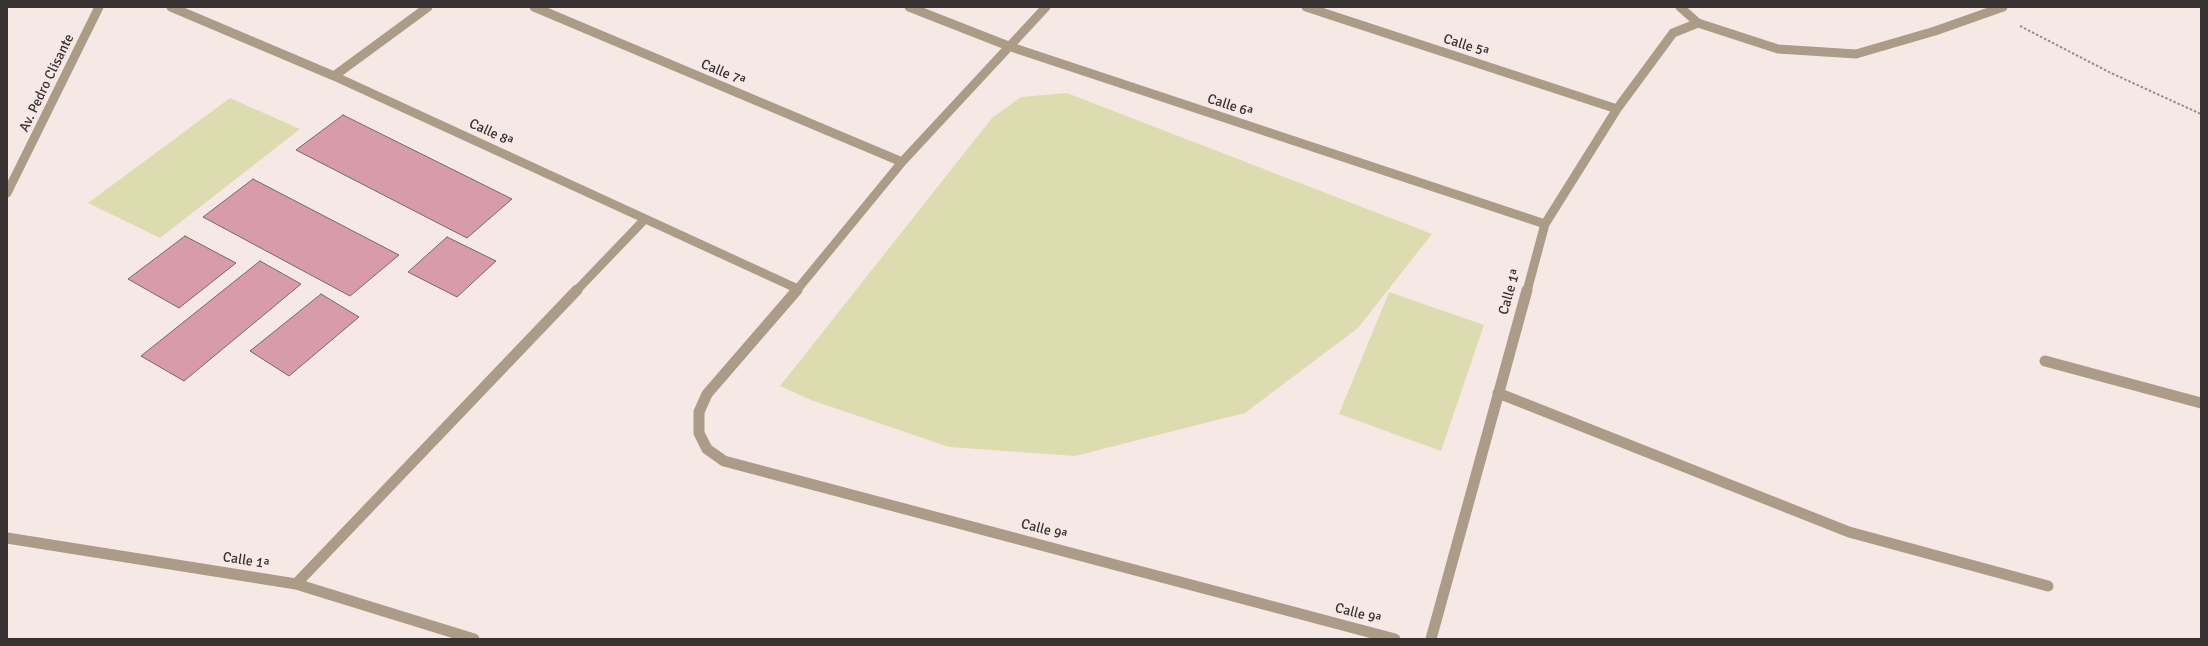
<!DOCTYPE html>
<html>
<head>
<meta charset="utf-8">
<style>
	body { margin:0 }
	#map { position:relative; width:2208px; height:646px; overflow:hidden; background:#f6e9e5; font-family:Signika,sans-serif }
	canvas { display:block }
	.frame { position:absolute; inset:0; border:8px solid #373231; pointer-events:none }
</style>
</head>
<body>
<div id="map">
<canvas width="2208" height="646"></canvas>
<div class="frame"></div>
</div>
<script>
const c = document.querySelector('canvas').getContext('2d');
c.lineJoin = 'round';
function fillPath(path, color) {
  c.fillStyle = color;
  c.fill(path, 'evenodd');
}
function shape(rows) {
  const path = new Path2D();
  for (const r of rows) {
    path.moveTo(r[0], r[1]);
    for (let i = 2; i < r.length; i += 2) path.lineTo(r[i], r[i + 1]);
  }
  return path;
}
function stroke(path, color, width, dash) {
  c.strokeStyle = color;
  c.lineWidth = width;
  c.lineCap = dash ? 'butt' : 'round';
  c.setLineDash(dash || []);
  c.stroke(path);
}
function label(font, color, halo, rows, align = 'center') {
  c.font = font + ' Signika,sans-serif';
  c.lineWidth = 3.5;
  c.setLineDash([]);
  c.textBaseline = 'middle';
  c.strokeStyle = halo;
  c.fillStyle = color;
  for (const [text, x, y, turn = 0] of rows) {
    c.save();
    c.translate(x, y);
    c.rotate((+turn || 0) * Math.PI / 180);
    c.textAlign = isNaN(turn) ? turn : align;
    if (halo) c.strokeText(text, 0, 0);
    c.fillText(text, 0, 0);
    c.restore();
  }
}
fillPath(shape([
	[1067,93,1432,234,1358,328,1245,413,1075,456,949,447,811,400,780,386,992,118,1021,97],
	[230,98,300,129,160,238,88,203],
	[1389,292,1484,325,1441,451,1339,414]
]), '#dddcb1');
const building = shape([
	[343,115,512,199,467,238,296,150,343,115],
	[253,179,399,255,350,296,203,217,253,179],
	[185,236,236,263,179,308,128,279,185,236],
	[447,237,496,261,457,297,408,272,447,237],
	[260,261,301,284,184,381,141,356,260,261],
	[321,294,359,317,289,376,250,351,321,294]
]);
fillPath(building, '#d79ba9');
stroke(building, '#74686a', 1);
stroke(shape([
	[2020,26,2111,73,2201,114]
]), '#968d8a', 2, [2.5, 2]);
stroke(shape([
	[171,7,334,76,798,289],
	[534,7,902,162],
	[909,7,1011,47,1545,224],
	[1306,7,1617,109],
	[1680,7,1698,23,1778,49,1856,54,1935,31,2003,7],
	[334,76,428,7],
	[7,193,99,7],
	[576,291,645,219],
	[796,291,902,162,1046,7],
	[1527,291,1545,224,1617,109,1673,33,1698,23]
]), '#ab9b87', 9);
stroke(shape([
	[797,290,707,394,699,412,699,433,707,449,724,461,1395,639],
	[2045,361,2201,403],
	[1498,393,1849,532,2048,586],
	[7,538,296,584,474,639],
	[296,584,577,290],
	[1431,639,1527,290]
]), '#ab9b87', 11);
label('14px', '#373231', '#f6e9e5', [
	["Calle 5ª",1466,46,18],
	["Calle 7ª",723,73,23],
	["Av. Pedro Clisante",47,83,-64],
	["Calle 6ª",1230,106,18],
	["Calle 8ª",491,133,25],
	["Calle 1ª",1510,292,-74],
	["Calle 9ª",1044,530,15],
	["Calle 1ª",246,561,9],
	["Calle 9ª",1358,614,15]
]);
</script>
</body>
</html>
